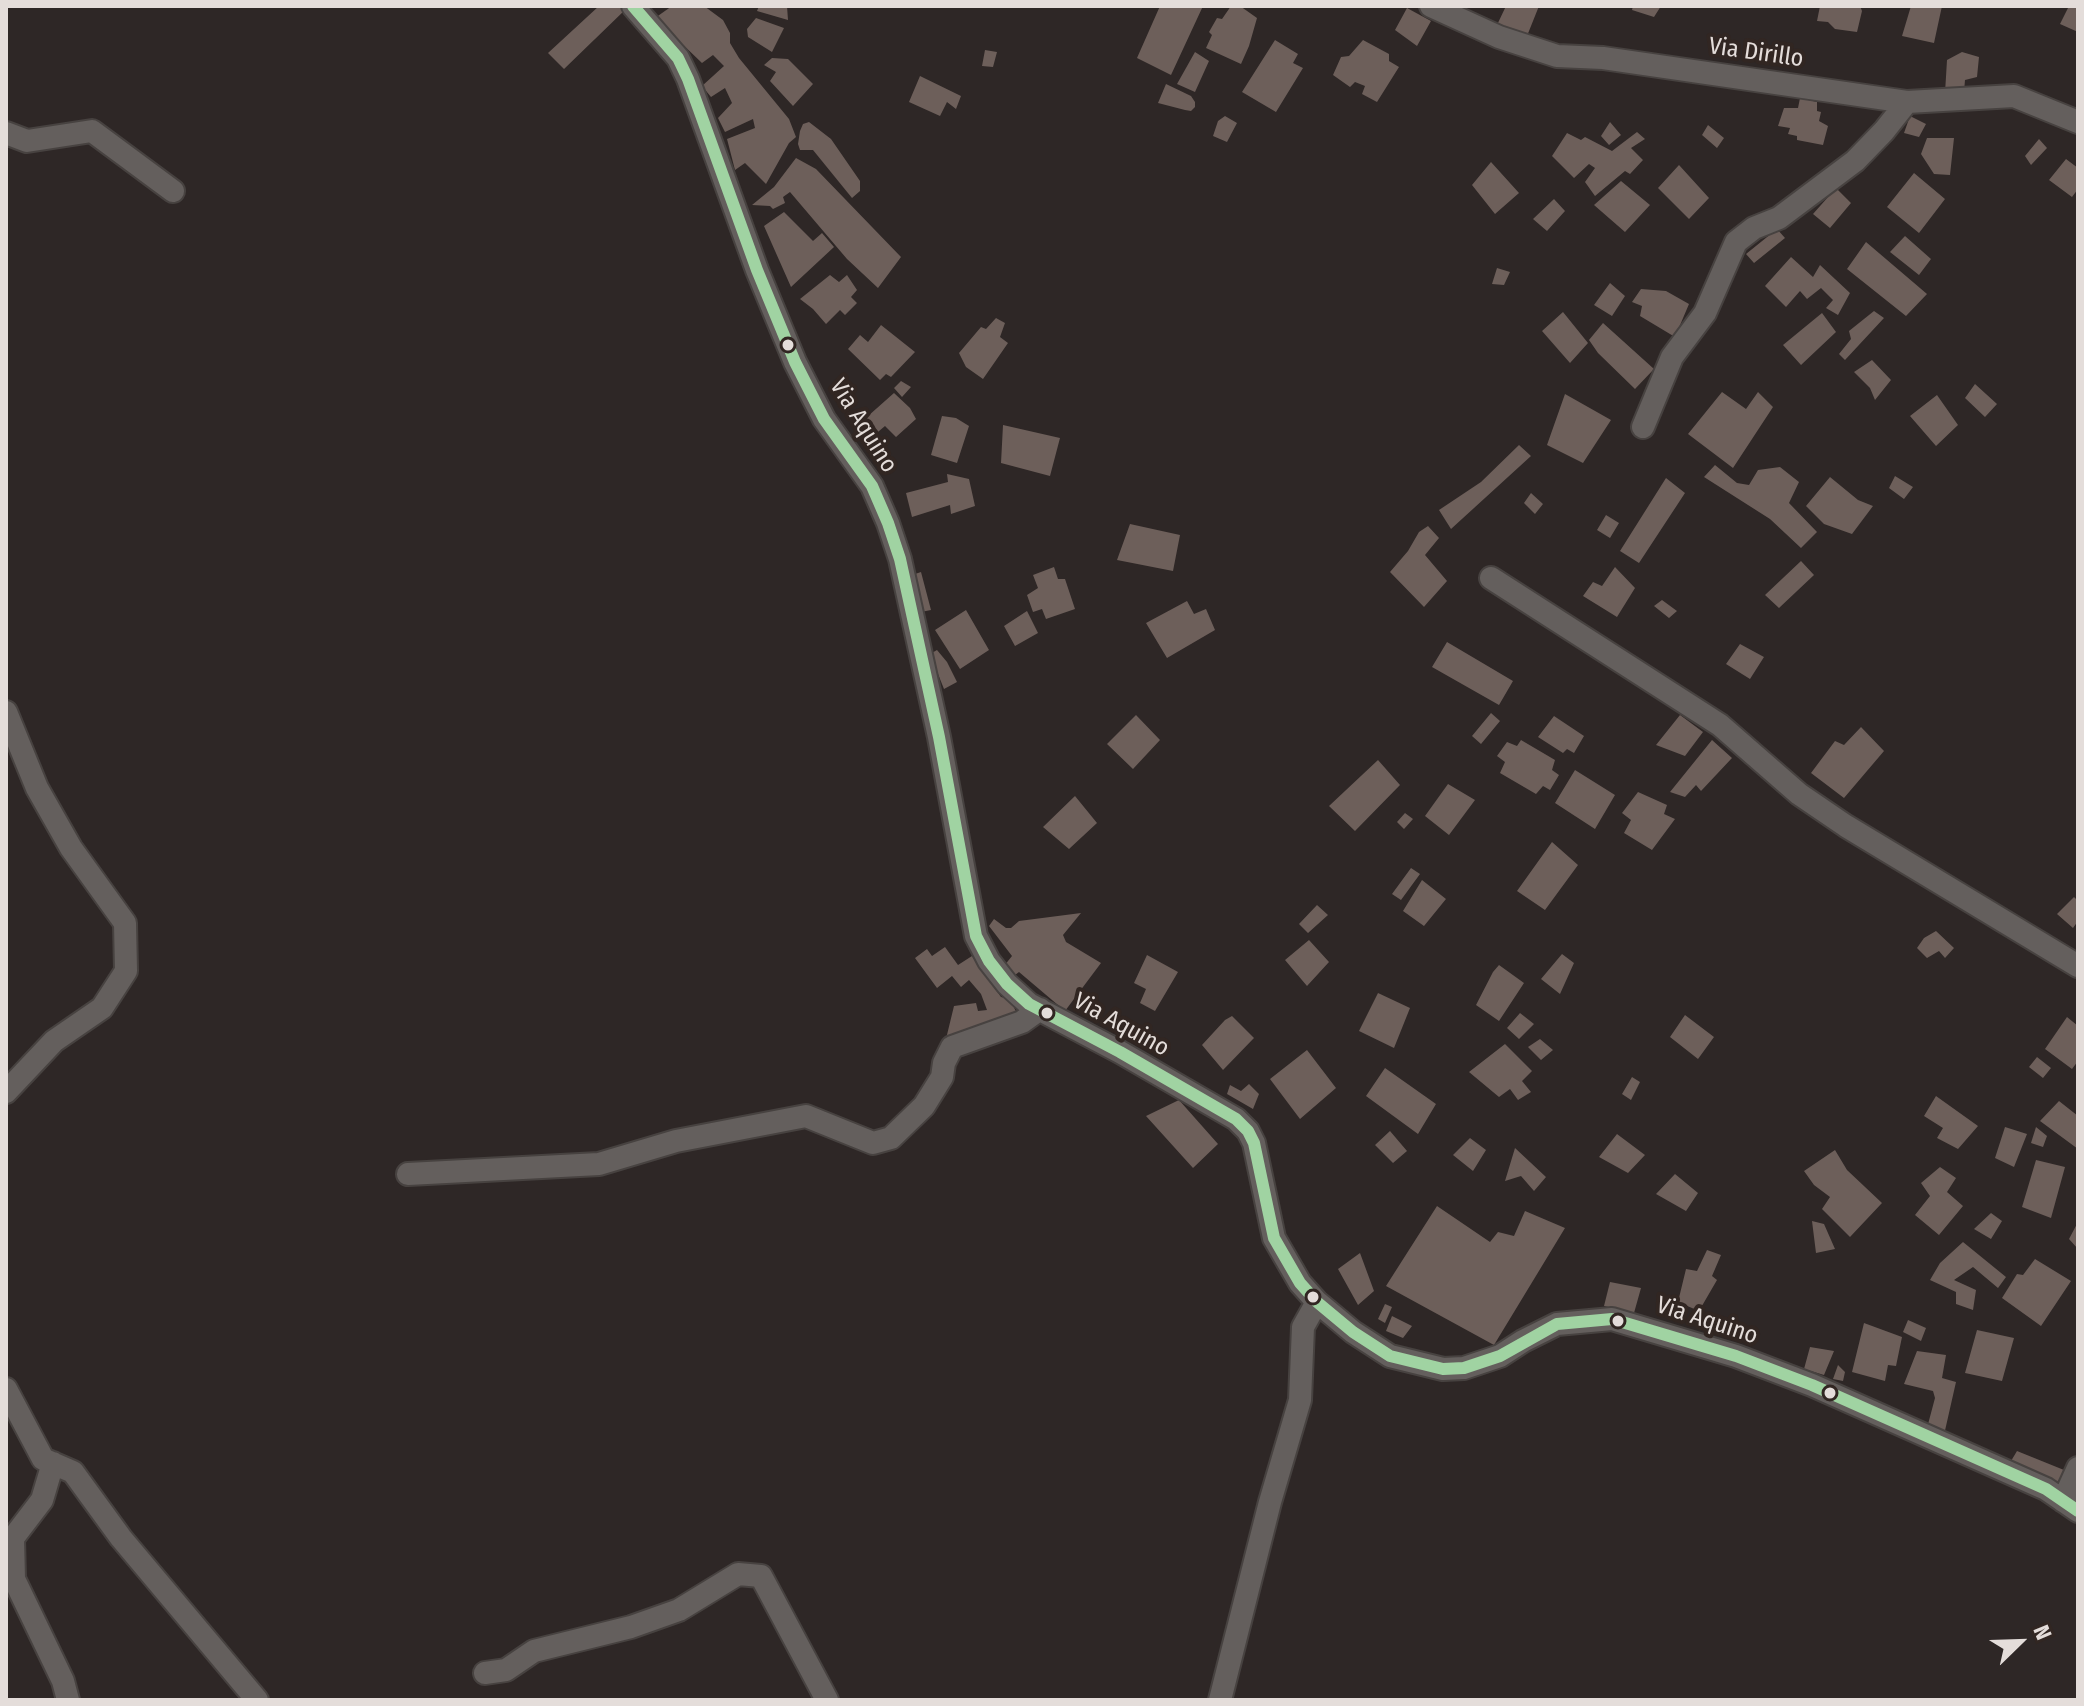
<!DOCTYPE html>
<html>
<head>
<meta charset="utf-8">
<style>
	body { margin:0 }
	#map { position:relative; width:2084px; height:1706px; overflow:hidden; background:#2e2726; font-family:"Fira Sans Condensed",sans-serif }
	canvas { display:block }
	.frame { position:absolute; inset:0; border:8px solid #e4ddda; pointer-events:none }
	.north { position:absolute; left:1980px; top:1602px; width:80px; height:80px; -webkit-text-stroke:6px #312622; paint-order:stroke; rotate:67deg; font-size:22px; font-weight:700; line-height:32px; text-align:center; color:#e4ddda }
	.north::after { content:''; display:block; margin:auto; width:28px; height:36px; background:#e4ddda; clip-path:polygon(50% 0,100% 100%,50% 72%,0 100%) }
</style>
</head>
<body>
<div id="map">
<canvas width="2084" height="1706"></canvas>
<div class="frame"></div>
<div class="north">N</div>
</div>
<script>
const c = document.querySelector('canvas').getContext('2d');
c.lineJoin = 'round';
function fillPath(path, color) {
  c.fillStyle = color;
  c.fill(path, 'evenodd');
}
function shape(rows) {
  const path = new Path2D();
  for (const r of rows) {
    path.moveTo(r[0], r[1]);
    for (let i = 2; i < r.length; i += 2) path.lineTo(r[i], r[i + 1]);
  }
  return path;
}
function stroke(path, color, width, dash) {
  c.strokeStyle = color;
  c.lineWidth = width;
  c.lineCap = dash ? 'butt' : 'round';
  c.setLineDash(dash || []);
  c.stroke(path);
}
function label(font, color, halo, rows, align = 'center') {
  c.font = font + ' "Fira Sans Condensed",sans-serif';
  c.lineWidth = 8;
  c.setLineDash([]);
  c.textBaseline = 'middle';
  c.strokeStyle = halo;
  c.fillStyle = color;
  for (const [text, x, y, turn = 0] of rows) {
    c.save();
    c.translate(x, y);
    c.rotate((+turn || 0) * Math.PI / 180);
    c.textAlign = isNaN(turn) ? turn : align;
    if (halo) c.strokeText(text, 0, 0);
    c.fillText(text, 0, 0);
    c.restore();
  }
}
fillPath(shape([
	[599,6,623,6,626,9,564,69,548,53],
	[672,6,704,6,723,20,730,33,730,43,739,58,789,119,796,137,789,143,766,184,745,163,735,170,727,139,755,128,753,119,725,132,718,118,732,103,725,88,711,97,702,86,724,66,713,55,702,63,655,18],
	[759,6,787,6,788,20,757,11],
	[1160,6,1203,6,1171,75,1137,58],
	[1231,6,1240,6,1257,18,1249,46,1241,64,1206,48,1212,35,1209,32,1217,18,1222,19],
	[1506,6,1539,6,1527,36,1497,25],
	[1633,6,1661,6,1654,17,1632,10],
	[1820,6,1860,6,1862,11,1857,32,1835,29,1828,22,1817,21],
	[1911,6,1942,6,1934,43,1902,36],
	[2069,6,2078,6,2078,32,2060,24],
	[1407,8,1431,21,1417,46,1395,30],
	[756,18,784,28,772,52,748,37,747,29],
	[1275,40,1298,54,1293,63,1303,68,1276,112,1242,92],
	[1363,40,1389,54,1389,61,1399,67,1377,102,1362,94,1365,86,1355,82,1350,87,1333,75,1341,57,1349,56],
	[985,50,997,52,993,67,982,66],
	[1195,52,1209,61,1195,92,1177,84],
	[1962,52,1979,57,1977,77,1965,80,1964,92,1945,93,1947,60],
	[772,58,788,59,813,84,793,106,770,81,776,72,764,65],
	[920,76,961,96,956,109,947,102,940,116,909,102],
	[1166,84,1191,96,1195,102,1195,107,1191,111,1185,110,1158,103],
	[1800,98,1817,102,1817,111,1821,112,1819,121,1828,126,1823,145,1797,140,1797,136,1788,134,1790,128,1778,126,1784,108,1798,108],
	[1225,116,1237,123,1227,142,1213,136,1218,121],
	[1910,116,1926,124,1919,137,1904,133],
	[809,122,831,139,860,181,860,191,852,198,813,150,800,150,798,144,800,131,803,124],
	[1610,122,1621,135,1609,145,1601,136],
	[1708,125,1724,138,1717,148,1702,135],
	[1637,132,1645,139,1631,148,1643,160,1630,174,1625,171,1595,196,1585,182,1595,168,1589,164,1574,178,1552,156,1567,133,1581,140,1585,137,1612,151],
	[1927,138,1954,138,1950,175,1934,174,1921,154],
	[2039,139,2047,148,2031,165,2025,156],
	[796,158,816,169,901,257,878,288,847,259,790,192,783,197,785,203,773,209,770,206,752,205,774,187],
	[2066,159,2078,168,2078,189,2072,197,2049,180],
	[1491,162,1519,193,1495,214,1472,185],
	[1679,165,1709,198,1689,219,1658,188],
	[1914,173,1945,199,1919,233,1887,207],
	[1621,181,1650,205,1625,232,1594,205],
	[1836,188,1851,203,1830,228,1813,214],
	[1554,199,1565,211,1547,231,1533,219],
	[784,212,813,241,822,233,834,247,791,287,764,226],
	[1777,229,1785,238,1754,263,1746,254],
	[1905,236,1931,259,1919,275,1890,252],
	[1866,242,1927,294,1906,316,1847,269],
	[1791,257,1813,277,1820,265,1850,293,1838,315,1826,308,1833,300,1821,288,1807,299,1800,291,1786,307,1765,286],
	[1497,268,1510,272,1504,285,1492,284],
	[830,275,839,282,847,275,857,290,851,297,857,303,845,315,840,310,826,324,813,309,800,299],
	[1610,283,1625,296,1612,316,1594,305],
	[1641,289,1666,291,1689,304,1675,337,1640,316,1642,306,1632,302],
	[1874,311,1884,318,1845,360,1839,354,1851,339,1849,331],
	[1563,312,1588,343,1570,363,1542,331],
	[1822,313,1836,332,1801,365,1783,345],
	[996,318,1005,323,1000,337,1008,343,983,379,966,367,959,353,981,327,986,329],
	[1603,323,1654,369,1635,389,1598,353,1589,340],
	[881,325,915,352,891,377,886,374,880,380,848,349,860,335,868,342],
	[1872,360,1891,380,1875,400,1870,388,1854,372],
	[901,381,911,387,902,397,894,388],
	[1975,384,1997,404,1985,417,1965,398],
	[1722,392,1746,409,1758,392,1773,407,1733,468,1688,434],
	[894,393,910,408,916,419,896,437,885,426,872,437,859,424],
	[1565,394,1611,420,1583,463,1547,445],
	[1937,395,1958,425,1936,446,1910,416],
	[942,416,956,418,969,426,957,463,931,455],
	[1003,425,1060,438,1050,476,1001,463],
	[1519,445,1531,456,1451,529,1439,510,1481,482],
	[1715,465,1737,483,1749,485,1758,470,1780,467,1799,482,1789,503,1817,532,1801,548,1770,519,1704,477],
	[947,474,969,479,975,506,951,514,950,505,912,517,906,493,948,482],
	[1895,476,1913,487,1904,499,1889,488],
	[1830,477,1858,500,1873,506,1852,534,1824,524,1806,506],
	[1666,478,1685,493,1639,563,1620,551],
	[1531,493,1543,504,1535,514,1524,503],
	[1606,515,1619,523,1610,538,1597,530],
	[1130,524,1180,535,1173,571,1117,560],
	[1428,526,1439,538,1425,555,1447,581,1424,607,1390,572,1408,551,1419,532],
	[1801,561,1814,575,1779,608,1765,595],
	[1054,567,1058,579,1065,579,1075,609,1046,619,1042,609,1033,612,1027,595,1038,588,1033,575],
	[1615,567,1635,588,1617,617,1583,596,1593,582,1602,586],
	[921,572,931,610,921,612,912,575],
	[1662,600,1677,611,1669,618,1654,606],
	[1187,601,1194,614,1206,609,1215,630,1167,658,1146,623],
	[966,610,989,650,960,669,935,630],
	[1027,611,1038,633,1015,646,1004,626],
	[1447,642,1513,681,1499,705,1432,667],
	[1740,644,1764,657,1750,679,1726,664],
	[937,650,947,662,957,682,944,689,930,654],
	[1491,713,1500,721,1481,744,1472,736],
	[1136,715,1160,740,1133,769,1107,744],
	[1680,715,1703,732,1685,756,1656,745],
	[1554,716,1584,736,1574,753,1567,749,1563,753,1538,737],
	[1861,727,1884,751,1844,798,1811,773,1835,741,1844,745],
	[1521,740,1555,760,1552,770,1559,775,1550,790,1543,786,1536,794,1500,773,1505,762,1497,756,1507,742,1517,746],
	[1712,740,1732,758,1701,791,1696,785,1685,797,1670,792],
	[1378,760,1400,785,1355,831,1329,806],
	[1575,770,1615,795,1595,829,1555,803],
	[1448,784,1475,800,1449,835,1425,816],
	[1638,792,1667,805,1664,814,1675,819,1652,850,1624,833,1631,820,1622,813],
	[1075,796,1097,823,1069,849,1043,827],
	[1405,813,1413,819,1404,829,1397,822],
	[1552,842,1578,865,1545,910,1517,891],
	[1411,868,1420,874,1401,900,1392,894],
	[1422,880,1446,899,1424,926,1403,911],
	[2074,897,2078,901,2078,921,2073,928,2057,914],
	[1317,905,1328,915,1308,933,1299,924],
	[1081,913,1063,935,1066,942,1101,963,1065,1011,1019,972,1015,975,1004,966,1012,956,989,926,994,919,1006,928,1011,928,1019,921],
	[1936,931,1954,948,1945,958,1939,951,1927,958,1917,948,1924,938],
	[1309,940,1329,962,1307,986,1285,960],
	[945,947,958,965,972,956,1001,997,1010,999,1020,1020,945,1043,954,1006,976,1003,978,1011,987,1010,981,994,969,980,961,987,952,976,937,988,915,958,927,949,932,956],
	[1562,954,1574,963,1560,994,1541,979],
	[1147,955,1178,972,1155,1011,1140,1003,1146,989,1134,983],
	[1499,965,1524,983,1499,1021,1476,1005,1493,972],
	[1378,993,1410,1008,1394,1048,1359,1031],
	[1520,1013,1534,1024,1519,1039,1507,1028],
	[1685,1015,1714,1037,1698,1059,1670,1037],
	[1232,1016,1254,1038,1223,1070,1202,1045,1225,1020],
	[2067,1017,2078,1026,2078,1061,2072,1069,2045,1049],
	[1540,1039,1553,1050,1541,1060,1528,1047],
	[1505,1044,1532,1071,1522,1081,1531,1092,1518,1100,1510,1089,1499,1097,1469,1072],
	[1307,1050,1336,1088,1300,1119,1270,1079],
	[2037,1057,2051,1068,2043,1078,2029,1067],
	[1385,1068,1436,1104,1418,1134,1366,1096],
	[1632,1077,1640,1082,1631,1100,1622,1094],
	[1249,1084,1259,1094,1253,1109,1227,1094,1230,1085,1241,1091],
	[1936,1096,1978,1126,1958,1149,1937,1138,1943,1128,1924,1116],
	[1179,1100,1218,1144,1193,1168,1146,1116],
	[2059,1101,2078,1116,2078,1149,2040,1121],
	[2005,1127,2027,1134,2014,1167,1995,1158],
	[2036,1127,2047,1136,2043,1147,2031,1143],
	[1390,1131,1407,1151,1393,1163,1375,1145],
	[1617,1134,1645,1155,1628,1173,1599,1157],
	[1470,1138,1486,1150,1473,1171,1453,1155],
	[1515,1148,1546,1177,1534,1191,1521,1176,1505,1181],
	[1835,1150,1847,1170,1882,1203,1850,1237,1822,1209,1830,1197,1814,1185,1804,1171],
	[2036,1160,2065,1167,2051,1218,2022,1207],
	[1940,1167,1956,1178,1947,1192,1963,1206,1939,1235,1915,1215,1930,1196,1921,1183],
	[1675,1174,1698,1193,1686,1211,1656,1194],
	[1437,1206,1490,1242,1498,1232,1514,1236,1525,1211,1565,1228,1494,1345,1386,1286],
	[1991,1213,2002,1221,1991,1239,1974,1229],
	[1812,1221,1824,1224,1835,1249,1816,1253],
	[2078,1222,2078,1249,2069,1239],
	[1963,1242,2006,1277,1998,1288,1973,1267,1954,1280,1976,1290,1973,1310,1956,1304,1956,1292,1930,1280,1940,1263],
	[1707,1250,1721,1255,1712,1276,1717,1280,1699,1311,1678,1302,1686,1269,1697,1271],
	[1360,1253,1374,1291,1358,1305,1338,1269],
	[2035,1259,2071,1281,2041,1326,2002,1298,2017,1274,2023,1275],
	[1610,1282,1641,1288,1634,1313,1604,1306],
	[1385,1304,1392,1307,1385,1323,1378,1319],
	[1392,1316,1412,1326,1403,1338,1386,1331],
	[1908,1320,1926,1328,1921,1341,1903,1332],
	[1864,1323,1902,1337,1896,1366,1888,1365,1885,1381,1852,1372],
	[1977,1330,2014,1338,2002,1381,1965,1373],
	[1810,1347,1834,1351,1824,1375,1804,1369],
	[1917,1351,1946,1355,1942,1378,1956,1382,1944,1435,1927,1428,1935,1398,1933,1391,1904,1384],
	[1838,1365,1845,1372,1843,1381,1833,1379],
	[2017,1451,2064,1470,2057,1484,2008,1466]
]), '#6d5f5a');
const minor = shape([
	[633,6,678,58,688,79,757,270,795,362,824,419,872,486,888,523,900,559,939,737,976,936,989,961,1007,984,1029,1004,1120,1052,1236,1119,1248,1131,1254,1143,1274,1238,1300,1283,1317,1302,1353,1332,1390,1356,1443,1369,1464,1368,1500,1356,1523,1341,1557,1324,1612,1319,1736,1356,1812,1385,2046,1489,2078,1511],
	[1431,6,1499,37,1557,56,1603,58,1907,102,2014,96,2078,122],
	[6,133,27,141,92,131,173,191],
	[1643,427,1672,357,1705,313,1736,242,1754,228,1779,218,1855,161,1884,131,1907,102],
	[1491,578,1720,725,1799,794,1846,826,2078,966],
	[6,712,37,788,71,848,125,923,126,971,102,1008,54,1041,6,1092],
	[408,1174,599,1164,676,1141,806,1116,873,1143,891,1138,924,1106,942,1077,944,1063,952,1047,1022,1022,1040,1009],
	[6,1389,43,1459,73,1472,121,1538,257,1700],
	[53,1463,42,1500,13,1538,14,1579,63,1681,68,1700],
	[2063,1501,2078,1468],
	[485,1673,506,1670,534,1651,631,1627,679,1610,738,1574,761,1576,827,1700],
	[1220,1700,1270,1502,1300,1400,1303,1327,1317,1302]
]);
stroke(minor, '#474240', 26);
stroke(minor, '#645f5d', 22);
stroke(shape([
	[633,6,678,58,688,79,757,270,795,362,824,419,872,486,888,523,900,559,939,737,976,936,989,961,1007,984,1029,1004,1120,1052,1236,1119,1248,1131,1254,1143,1274,1238,1300,1283,1317,1302,1353,1332,1390,1356,1443,1369,1464,1368,1500,1356,1557,1324,1612,1319,1736,1356,1812,1385,2046,1489,2078,1511]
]), '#a0d3a2', 12);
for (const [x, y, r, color] of [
	[788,345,7,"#e4ddda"],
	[1047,1013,7,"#e4ddda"],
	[1313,1297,7,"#e4ddda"],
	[1618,1321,7,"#e4ddda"],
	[1830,1393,7,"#e4ddda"]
]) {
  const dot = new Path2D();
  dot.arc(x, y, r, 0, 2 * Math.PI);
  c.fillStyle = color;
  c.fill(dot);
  stroke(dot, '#312622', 3);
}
label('24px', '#e4ddda', '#312622', [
	["Via Dirillo",1756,53,8],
	["Via Aquino",863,426,58],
	["Via Aquino",1121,1025,29],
	["Via Aquino",1707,1321,18]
]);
</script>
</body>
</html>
